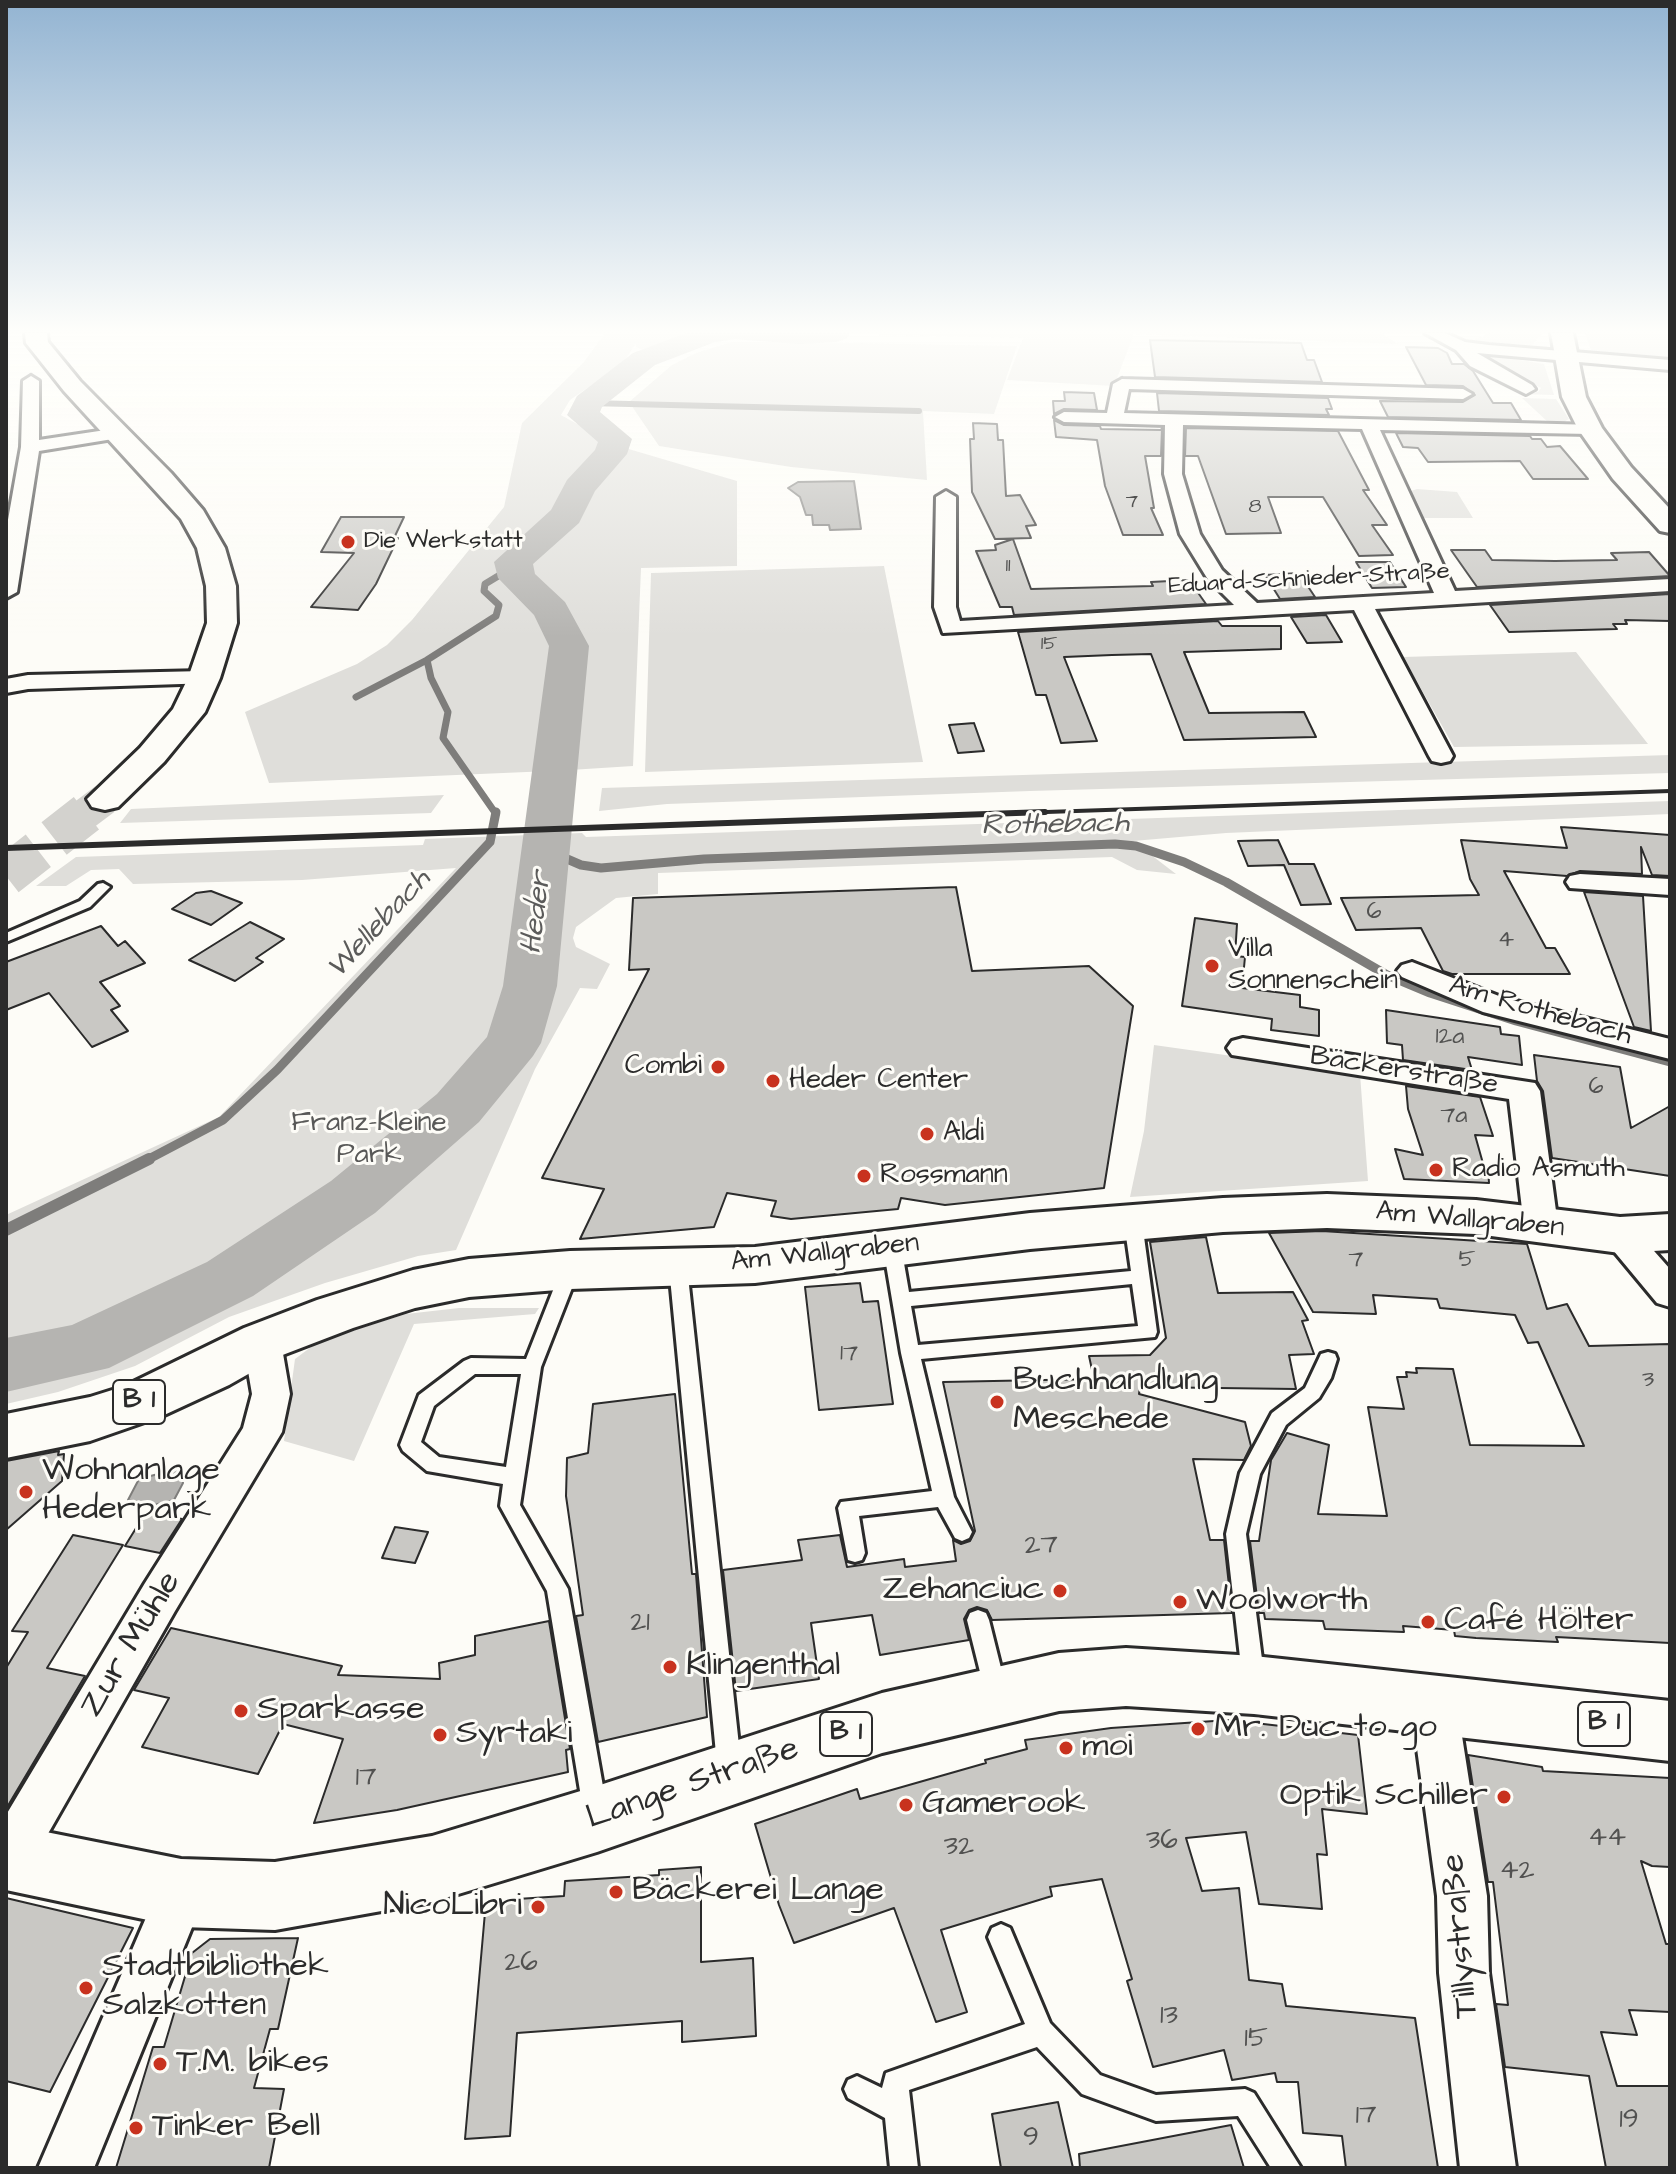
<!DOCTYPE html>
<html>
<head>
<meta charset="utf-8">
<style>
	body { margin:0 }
	#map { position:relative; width:1676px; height:2174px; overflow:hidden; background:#fdfcf7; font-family:"Architects Daughter",sans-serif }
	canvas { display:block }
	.frame { position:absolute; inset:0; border:8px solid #2b2b2b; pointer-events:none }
</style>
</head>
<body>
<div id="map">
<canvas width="1676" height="2174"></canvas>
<div class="frame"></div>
</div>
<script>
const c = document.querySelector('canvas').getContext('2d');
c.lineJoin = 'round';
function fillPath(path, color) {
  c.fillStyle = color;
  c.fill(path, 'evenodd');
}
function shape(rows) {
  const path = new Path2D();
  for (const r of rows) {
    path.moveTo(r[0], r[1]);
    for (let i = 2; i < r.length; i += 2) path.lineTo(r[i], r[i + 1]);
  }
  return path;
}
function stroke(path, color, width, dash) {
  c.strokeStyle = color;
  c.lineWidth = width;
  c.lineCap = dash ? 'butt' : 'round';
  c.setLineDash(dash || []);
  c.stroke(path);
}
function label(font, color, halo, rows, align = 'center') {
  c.font = font + ' "Architects Daughter",sans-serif';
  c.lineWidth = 6;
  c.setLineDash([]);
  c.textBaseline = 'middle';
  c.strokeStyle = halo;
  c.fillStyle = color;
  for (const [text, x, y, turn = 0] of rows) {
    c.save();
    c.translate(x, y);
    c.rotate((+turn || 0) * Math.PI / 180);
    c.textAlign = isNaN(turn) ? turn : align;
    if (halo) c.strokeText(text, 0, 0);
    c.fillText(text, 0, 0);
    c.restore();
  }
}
fillPath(shape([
	[605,333,701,333,645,351,636,347,636,343,623,363,570,400,561,415,588,430,601,441,599,454,568,487,556,515,503,561,516,587,541,609,556,635,560,654,550,771,269,783,245,712,357,664,387,645,412,620,504,507,522,423,584,362],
	[879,333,1384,333,1382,334,1398,344,1134,334,1114,386,1007,380,1023,338,878,335],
	[1490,333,1543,333,1532,345,1471,341],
	[1585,333,1670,333,1670,361,1591,350],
	[732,342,800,342,1017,346,994,414,923,411,927,480,791,467,659,446,629,402,672,365,696,353],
	[1484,354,1544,364,1554,395,1521,394,1538,392,1541,388,1478,356],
	[1522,398,1556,399,1569,419,1562,423,1549,423],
	[622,447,737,481,737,566,641,568,633,766,570,770,578,651,572,630,554,603,531,582,520,559,573,518,589,487,618,456],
	[1417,489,1457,492,1473,518,1423,518,1411,491],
	[884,566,923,762,645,772,651,573],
	[1576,652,1648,744,1454,747,1403,657],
	[1670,755,1670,773,1030,791,667,804,599,811,602,788],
	[444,795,431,813,120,823,131,809],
	[1670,801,1670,814,1226,833,1133,841,1176,874,1137,870,1112,857,658,873,658,894,616,898,576,927,573,938,576,947,610,964,597,989,580,988,535,1069,456,1250,418,1256,325,1283,229,1317,135,1366,58,1392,6,1404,6,1215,219,1117,456,868,302,880,133,884,119,869,91,870,66,886,36,886,76,857,423,845,425,839,582,833,586,837],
	[1154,1045,1360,1074,1368,1181,1130,1197,1144,1131],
	[459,1308,539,1308,535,1314,414,1324,354,1461,284,1441,295,1359,319,1341,406,1314]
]), '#dfdeda');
const water = shape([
	[854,481,861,529,830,530,829,525,813,525,812,515,806,515,800,497,788,488,798,482,854,481],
	[181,1468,183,1483,174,1500,154,1505,128,1500,139,1479,181,1468]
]);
fillPath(water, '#b5b4b1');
stroke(water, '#7e7d7b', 2);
stroke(shape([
	[588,403,919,411]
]), '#7e7d7b', 6);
stroke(shape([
	[356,697,427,660],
	[496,814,443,738,448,712,431,678,427,660,496,616,499,605,484,591,485,584,513,567]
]), '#7e7d7b', 7);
stroke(shape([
	[544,849,581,865,601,868,704,859,1115,844,1136,846,1184,862,1226,882,1387,975,1430,993,1516,1021,1670,1062],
	[145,1161,223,1120,277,1070,490,842,496,812]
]), '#7e7d7b', 9);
stroke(shape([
	[6,1230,149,1159]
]), '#7e7d7b', 12);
fillPath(shape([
	[686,333,850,333,846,339,836,342,799,344,734,339,715,342,655,365,602,407,600,412,632,439,627,454,595,491,579,523,533,564,535,574,565,602,589,646,557,986,541,1043,533,1056,479,1122,375,1213,253,1296,109,1368,6,1392,6,1338,72,1325,207,1262,331,1181,437,1094,487,1037,503,986,549,646,534,615,498,578,494,562,551,510,567,480,595,450,598,442,567,415,577,396,633,353,686,333]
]), '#b5b4b1');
const building = shape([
	[1150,340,1301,343,1307,360,1314,360,1322,382,1155,377,1150,340],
	[1406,347,1438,348,1447,353,1452,364,1464,364,1473,371,1493,403,1511,403,1521,420,1388,417,1380,401,1463,402,1475,395,1463,386,1426,385,1406,347],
	[1064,392,1094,393,1097,410,1064,409,1054,414,1053,401,1065,401,1064,392],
	[1157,393,1328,398,1332,409,1326,409,1329,415,1159,411,1157,393],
	[1054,420,1064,425,1100,426,1101,429,1161,430,1162,428,1161,456,1145,456,1154,508,1151,508,1163,535,1123,535,1105,486,1097,440,1056,437,1054,420],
	[973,423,997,424,998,440,1003,440,1006,496,1020,495,1036,525,1026,526,1031,538,995,539,972,492,970,439,974,439,973,423],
	[1186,428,1338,431,1369,490,1363,490,1387,525,1372,525,1393,555,1359,556,1323,497,1268,497,1281,533,1226,534,1198,456,1185,456,1186,428],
	[1396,433,1530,436,1532,439,1541,439,1547,447,1560,446,1588,479,1533,479,1520,461,1428,462,1418,448,1403,447,1396,433],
	[341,517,404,517,394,538,398,538,376,584,358,610,311,607,354,553,321,552,341,517],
	[1013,539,1031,589,1153,586,1151,582,1189,580,1206,604,1014,615,1012,607,1000,607,976,551,996,550,995,545,1013,539],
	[1451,550,1485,550,1492,560,1555,561,1617,560,1611,553,1649,552,1670,576,1477,587,1451,550],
	[1356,562,1390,562,1406,587,1372,588,1356,562],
	[1299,573,1315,597,1280,599,1265,575,1299,573],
	[1670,594,1670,621,1625,620,1627,624,1613,624,1617,629,1509,632,1490,605,1670,594],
	[1326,615,1342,642,1307,643,1291,617,1326,615],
	[1218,621,1222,626,1281,626,1281,649,1184,652,1209,713,1304,712,1316,737,1184,740,1151,654,1112,655,1064,657,1097,741,1061,743,1046,695,1036,695,1018,632,1218,621],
	[974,723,984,751,958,753,949,725,974,723],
	[1561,827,1670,835,1670,876,1652,875,1641,847,1642,874,1580,871,1567,876,1504,871,1546,948,1555,948,1570,974,1452,974,1443,971,1421,928,1356,930,1341,898,1479,895,1470,879,1461,840,1567,848,1561,827],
	[1278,840,1289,864,1314,864,1331,904,1301,905,1284,865,1248,866,1238,841,1278,840],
	[956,887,972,971,1089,966,1133,1006,1104,1188,945,1205,901,1198,898,1209,791,1219,771,1216,776,1201,727,1193,714,1227,580,1239,604,1189,542,1178,649,969,629,970,633,898,956,887],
	[211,891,242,903,211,925,172,909,196,893,211,891],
	[1584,892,1643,896,1651,1031,1634,1027,1584,892],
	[1195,918,1237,924,1235,956,1245,957,1242,988,1300,995,1300,1007,1319,1010,1319,1036,1271,1030,1272,1019,1182,1006,1195,918],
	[250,922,284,939,256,958,263,962,235,981,189,960,250,922],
	[101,926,118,946,125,941,145,963,100,982,120,1006,111,1010,128,1031,92,1047,49,993,6,1010,6,962,101,926],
	[1386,1010,1500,1027,1501,1034,1519,1036,1522,1065,1468,1057,1472,1070,1403,1060,1402,1045,1387,1043,1386,1010],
	[1534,1055,1620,1067,1631,1128,1670,1106,1670,1176,1552,1158,1543,1091,1537,1081,1534,1055],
	[1406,1086,1480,1097,1493,1136,1475,1135,1484,1167,1488,1168,1489,1183,1404,1179,1395,1149,1423,1155,1408,1109,1406,1086],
	[1322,1231,1527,1244,1547,1309,1567,1304,1589,1346,1670,1344,1670,1643,1556,1637,1558,1642,1476,1638,1455,1636,1454,1630,1403,1626,1404,1632,1325,1629,1323,1621,1265,1619,1264,1613,1259,1613,1250,1541,1259,1541,1271,1460,1287,1433,1329,1445,1318,1514,1387,1516,1368,1407,1404,1409,1397,1377,1407,1377,1406,1372,1417,1373,1416,1368,1453,1369,1470,1445,1584,1446,1538,1342,1528,1343,1515,1315,1440,1308,1437,1299,1373,1295,1376,1314,1313,1312,1269,1233,1322,1231],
	[1206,1237,1218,1293,1293,1292,1308,1320,1302,1321,1314,1354,1289,1355,1296,1389,1140,1387,1139,1394,1245,1422,1251,1446,1244,1460,1193,1459,1210,1540,1224,1540,1232,1613,992,1620,987,1610,977,1607,969,1610,964,1619,969,1640,880,1655,872,1615,811,1623,819,1679,736,1691,723,1570,802,1560,798,1540,840,1535,847,1567,904,1559,905,1567,956,1561,953,1540,961,1544,970,1541,975,1531,943,1382,1094,1379,1089,1356,1150,1355,1166,1338,1150,1242,1206,1237],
	[860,1283,863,1302,878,1301,893,1404,819,1410,805,1287,860,1283],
	[675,1394,692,1574,696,1574,707,1717,598,1742,576,1616,583,1615,566,1496,567,1458,588,1453,593,1404,675,1394],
	[59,1451,58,1455,64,1454,62,1481,6,1530,6,1461,59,1451],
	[146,1512,182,1519,160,1553,125,1546,146,1512],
	[395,1527,428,1532,415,1563,382,1558,395,1527],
	[73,1535,123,1545,47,1668,85,1676,6,1809,6,1668,28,1632,12,1631,73,1535],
	[549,1621,570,1749,566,1750,568,1772,397,1810,314,1823,343,1739,283,1724,258,1774,142,1747,169,1698,134,1690,171,1628,342,1666,338,1675,440,1679,439,1663,475,1655,475,1636,549,1621],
	[1229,1720,1358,1735,1367,1814,1322,1809,1327,1855,1317,1854,1322,1909,1259,1904,1246,1832,1186,1838,1202,1891,1239,1888,1249,1980,1282,1984,1286,2006,1415,2018,1438,2168,1346,2168,1342,2136,1303,2133,1298,2082,1277,2082,1275,2073,1232,2080,1224,2050,1153,2067,1127,1981,1132,1979,1102,1879,1050,1887,1052,1896,941,1930,967,2012,936,2022,894,1908,794,1943,779,1905,755,1824,857,1789,860,1799,986,1763,985,1760,1027,1749,1025,1740,1111,1728,1229,1720],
	[1468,1755,1542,1767,1543,1771,1670,1778,1670,1867,1652,1866,1641,1861,1666,1944,1670,1944,1670,2012,1629,2010,1637,2035,1601,2032,1617,2086,1670,2086,1670,2168,1606,2168,1589,2076,1505,2067,1496,2004,1508,2005,1493,1882,1488,1882,1468,1755],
	[701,1867,701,1962,753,1958,756,2036,682,2042,682,2021,517,2033,510,2136,465,2139,486,1901,564,1896,565,1881,659,1875,659,1870,701,1867],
	[6,1898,133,1928,50,2092,6,2081,6,1898],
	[298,1938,278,2029,270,2029,254,2088,284,2089,269,2168,116,2168,153,2047,164,2047,192,1953,210,1939,298,1938],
	[1058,2102,1073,2168,1001,2168,992,2114,1058,2102],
	[1231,2125,1244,2168,1080,2168,1079,2154,1231,2125]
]);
fillPath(building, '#c9c8c4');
stroke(building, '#2b2b2b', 2);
stroke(shape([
	[85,814,105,799]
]), '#d3d2ce', 32, [32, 16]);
stroke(shape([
	[6,876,88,812]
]), '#d3d2ce', 41, [41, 20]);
const service = shape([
	[103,883,110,887,90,907,6,942,6,933,80,901,98,884,103,883],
	[1133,1216,1139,1218,1142,1222,1157,1332,1155,1337,921,1359,954,1497,972,1532,969,1538,962,1541,955,1538,938,1507,859,1516,865,1553,862,1560,855,1562,848,1560,838,1508,841,1502,932,1491,901,1353,883,1246,886,1241,892,1239,898,1241,901,1246,909,1292,1131,1271,1124,1222,1127,1218,1133,1216],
	[1132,1284,1138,1326,918,1345,911,1306,1132,1284],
	[678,1260,684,1262,687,1267,741,1764,737,1772,729,1775,721,1772,717,1764,669,1267,672,1262,678,1260],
	[570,1263,576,1265,579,1270,541,1367,520,1505,568,1589,607,1809,603,1817,595,1821,587,1817,583,1809,547,1591,500,1506,503,1484,427,1471,403,1451,400,1445,419,1395,464,1361,471,1358,526,1359,561,1270,564,1265,570,1263],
	[475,1374,521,1374,506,1467,439,1457,421,1442,434,1406,475,1374],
	[1328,1352,1335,1354,1337,1359,1331,1378,1319,1398,1286,1425,1260,1474,1246,1534,1264,1675,1261,1682,1253,1685,1245,1682,1242,1675,1226,1534,1240,1473,1272,1413,1305,1388,1321,1354,1328,1352],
	[978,1610,986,1613,989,1620,1006,1688,1003,1695,995,1699,987,1695,984,1688,967,1620,970,1613,978,1610],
	[1001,1924,1010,1928,1050,2023,1100,2075,1156,2095,1245,2089,1254,2093,1301,2168,1271,2168,1238,2116,1156,2121,1082,2094,1037,2047,909,2090,918,2168,890,2168,885,2118,848,2098,844,2089,848,2080,857,2076,882,2088,886,2073,1025,2024,988,1937,992,1928,1001,1924]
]);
const minor = shape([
	[1425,333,1445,333,1465,342,1489,345,1670,360,1670,370,1477,353,1532,385,1535,389,1526,394,1470,366,1456,350,1425,333],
	[31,376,39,381,39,440,119,428,128,433,119,438,39,451,17,592,6,598,6,531,21,447,23,381,31,376],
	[1122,379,1463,389,1472,394,1463,399,1129,389,1124,413,1596,425,1599,429,1596,433,1590,434,1380,430,1455,591,1670,579,1670,591,1375,609,1453,756,1450,761,1441,763,1432,761,1429,756,1354,610,943,633,934,607,936,497,946,491,956,497,956,607,960,621,1234,605,1207,578,1180,534,1164,474,1165,425,1064,422,1055,417,1064,412,1107,413,1113,384,1122,379],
	[1183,425,1362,429,1434,593,1257,603,1222,570,1200,534,1182,474,1183,425],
	[204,671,212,673,216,678,212,683,28,689,6,693,6,679,28,675,204,671],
	[1580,874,1670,879,1670,895,1570,888,1566,882,1570,876,1580,874],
	[1412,962,1504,998,1670,1039,1670,1059,1483,1012,1402,977,1397,971,1402,965,1412,962],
	[1243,1038,1535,1083,1540,1091,1558,1226,1553,1235,1541,1239,1529,1235,1524,1226,1509,1099,1232,1055,1227,1048,1232,1041,1243,1038],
	[1620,1222,1632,1226,1670,1269,1670,1307,1657,1303,1608,1244,1602,1235,1608,1226,1620,1222],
	[262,1327,275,1332,281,1342,290,1394,282,1432,175,1611,25,1874,6,1880,6,1815,145,1583,243,1428,252,1394,243,1342,249,1332,262,1327],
	[1434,1683,1450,1689,1457,1704,1487,1896,1489,1973,1516,2168,1460,2168,1439,1973,1437,1896,1411,1704,1418,1689,1434,1683],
	[181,1868,198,1876,206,1893,94,2168,38,2168,164,1876,181,1868]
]);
const secondary = shape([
	[25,333,47,333,48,342,80,381,171,473,203,510,225,548,236,586,237,623,220,678,205,712,164,762,118,807,105,810,92,807,87,799,140,748,173,709,188,678,207,623,206,586,197,548,181,519,64,391,26,343,25,333],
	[1551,333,1573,333,1586,397,1602,428,1631,467,1670,509,1670,533,1660,531,1613,479,1578,429,1562,397,1551,333]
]);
const primary = shape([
	[1327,1194,1476,1200,1620,1217,1670,1214,1670,1250,1620,1253,1476,1234,1327,1228,1223,1232,1030,1249,755,1283,570,1289,469,1297,415,1308,353,1328,280,1356,229,1385,162,1416,90,1441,6,1458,6,1414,90,1397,125,1386,244,1328,317,1300,413,1270,469,1259,570,1251,755,1247,1030,1213,1223,1198,1327,1194],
	[1126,1648,1254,1656,1670,1701,1670,1761,1254,1714,1126,1706,1059,1711,882,1753,597,1852,432,1902,275,1930,181,1927,6,1890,6,1824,181,1859,275,1862,432,1836,597,1786,882,1693,1059,1653,1126,1648]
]);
stroke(service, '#2b2b2b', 6);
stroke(minor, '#2b2b2b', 6);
stroke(secondary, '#2b2b2b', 6);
stroke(primary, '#2b2b2b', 6);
fillPath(service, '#fdfcf7');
fillPath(minor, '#fdfcf7');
fillPath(secondary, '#fdfcf7');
fillPath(primary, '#fdfcf7');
stroke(shape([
	[987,814,1670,791]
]), '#2b2b2b', 4);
stroke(shape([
	[6,848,1045,812]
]), '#2b2b2b', 6);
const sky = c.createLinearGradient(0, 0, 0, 637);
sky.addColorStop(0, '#93b4d2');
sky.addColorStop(0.52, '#fefefb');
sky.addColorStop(1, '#fefefb00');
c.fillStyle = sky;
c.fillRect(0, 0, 1676, 637);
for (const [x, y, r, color] of [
	[348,542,8,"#c8321e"],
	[1212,966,8,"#c8321e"],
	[718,1067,8,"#c8321e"],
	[773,1081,8,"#c8321e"],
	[927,1134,8,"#c8321e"],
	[1436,1170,8,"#c8321e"],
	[864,1176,8,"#c8321e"],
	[997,1402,8,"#c8321e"],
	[26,1492,8,"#c8321e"],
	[1060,1591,8,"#c8321e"],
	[1180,1602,8,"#c8321e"],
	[1428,1622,8,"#c8321e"],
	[670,1667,8,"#c8321e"],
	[241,1711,8,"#c8321e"],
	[1198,1729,8,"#c8321e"],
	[440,1735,8,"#c8321e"],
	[1066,1748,8,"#c8321e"],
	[1504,1797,8,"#c8321e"],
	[906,1805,8,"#c8321e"],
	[616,1892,8,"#c8321e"],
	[538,1907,8,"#c8321e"],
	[86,1988,8,"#c8321e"],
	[160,2064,8,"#c8321e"],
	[136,2128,8,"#c8321e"]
]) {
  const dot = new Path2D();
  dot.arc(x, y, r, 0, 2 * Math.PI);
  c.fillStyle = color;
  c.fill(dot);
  stroke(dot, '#fdfcf7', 3);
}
label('20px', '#525251', null, [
	["7",1132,503],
	["8",1255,508],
	["11",1008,567],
	["15",1049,645]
]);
label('24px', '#2b2b2b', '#fdfcf7', [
	["Die Werkstatt",364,542]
], 'left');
label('24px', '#2b2b2b', '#fdfcf7', [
	["Eduard-Schnieder-Straße",1309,580,-3]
]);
label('24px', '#525251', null, [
	["6",1374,913],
	["4",1506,941],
	["12a",1450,1038],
	["6",1596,1088],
	["7a",1454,1117],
	["7",1356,1261],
	["5",1467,1261],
	["17",849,1355],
	["3",1648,1381]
]);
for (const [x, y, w] of [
	[139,1402,52],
	[1604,1724,52],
	[846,1734,52]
]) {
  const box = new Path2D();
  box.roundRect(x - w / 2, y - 22, w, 44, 6);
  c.fillStyle = '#fdfcf7';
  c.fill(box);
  stroke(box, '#2b2b2b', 2);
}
label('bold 26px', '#2b2b2b', null, [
	["B 1",139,1402],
	["B 1",1604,1724],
	["B 1",846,1734]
]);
label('28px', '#2b2b2b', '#fdfcf7', [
	["Villa",1228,950],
	["Sonnenschein",1228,982],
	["Combi",702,1067,"right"],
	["Heder Center",789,1081],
	["Aldi",943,1134],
	["Radio Asmuth",1452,1170],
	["Rossmann",880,1176]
], 'left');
label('28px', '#2b2b2b', '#fdfcf7', [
	["Am Rothebach",1540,1012,16],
	["Bäckerstraße",1404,1072,9],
	["Am Wallgraben",1470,1221,5],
	["Am Wallgraben",825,1254,-6]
]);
label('28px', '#585857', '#fdfcf7', [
	["Franz-Kleine",369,1124],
	["Park",369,1156]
]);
label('28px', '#525251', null, [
	["27",1041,1547],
	["21",640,1624],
	["17",366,1779],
	["44",1607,1839],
	["36",1162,1842],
	["32",959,1848],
	["42",1517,1872],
	["26",521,1964],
	["13",1169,2017],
	["15",1256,2040],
	["17",1366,2117],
	["19",1629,2121],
	["9",1031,2139]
]);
label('italic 30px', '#5b5b5a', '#fdfcf7', [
	["Rothebach",1055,826,-1],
	["Heder",538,913,-83],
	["Wellebach",380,925,-47]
]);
label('34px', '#2b2b2b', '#fdfcf7', [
	["Buchhandlung",1013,1382],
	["Meschede",1013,1421],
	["Wohnanlage",42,1472],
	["Hederpark",42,1511],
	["Zehanciuc",1044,1591,"right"],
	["Woolworth",1196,1602],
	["Café Hölter",1444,1622],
	["Klingenthal",686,1667],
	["Sparkasse",257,1711],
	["Mr. Duc to go",1214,1729],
	["Syrtaki",456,1735],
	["moi",1082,1748],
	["Optik Schiller",1488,1797,"right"],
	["Gamerook",922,1805],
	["Bäckerei Lange",632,1892],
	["NicoLibri",522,1907,"right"],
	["Stadtbibliothek",102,1968],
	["Salzkotten",102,2007],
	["T.M. bikes",176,2064],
	["Tinker Bell",152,2128]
], 'left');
label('34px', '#2b2b2b', '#fdfcf7', [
	["Zur Mühle",132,1645,-59],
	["Lange Straße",693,1785,-19],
	["Tillystraße",1462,1936,-95]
]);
</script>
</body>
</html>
